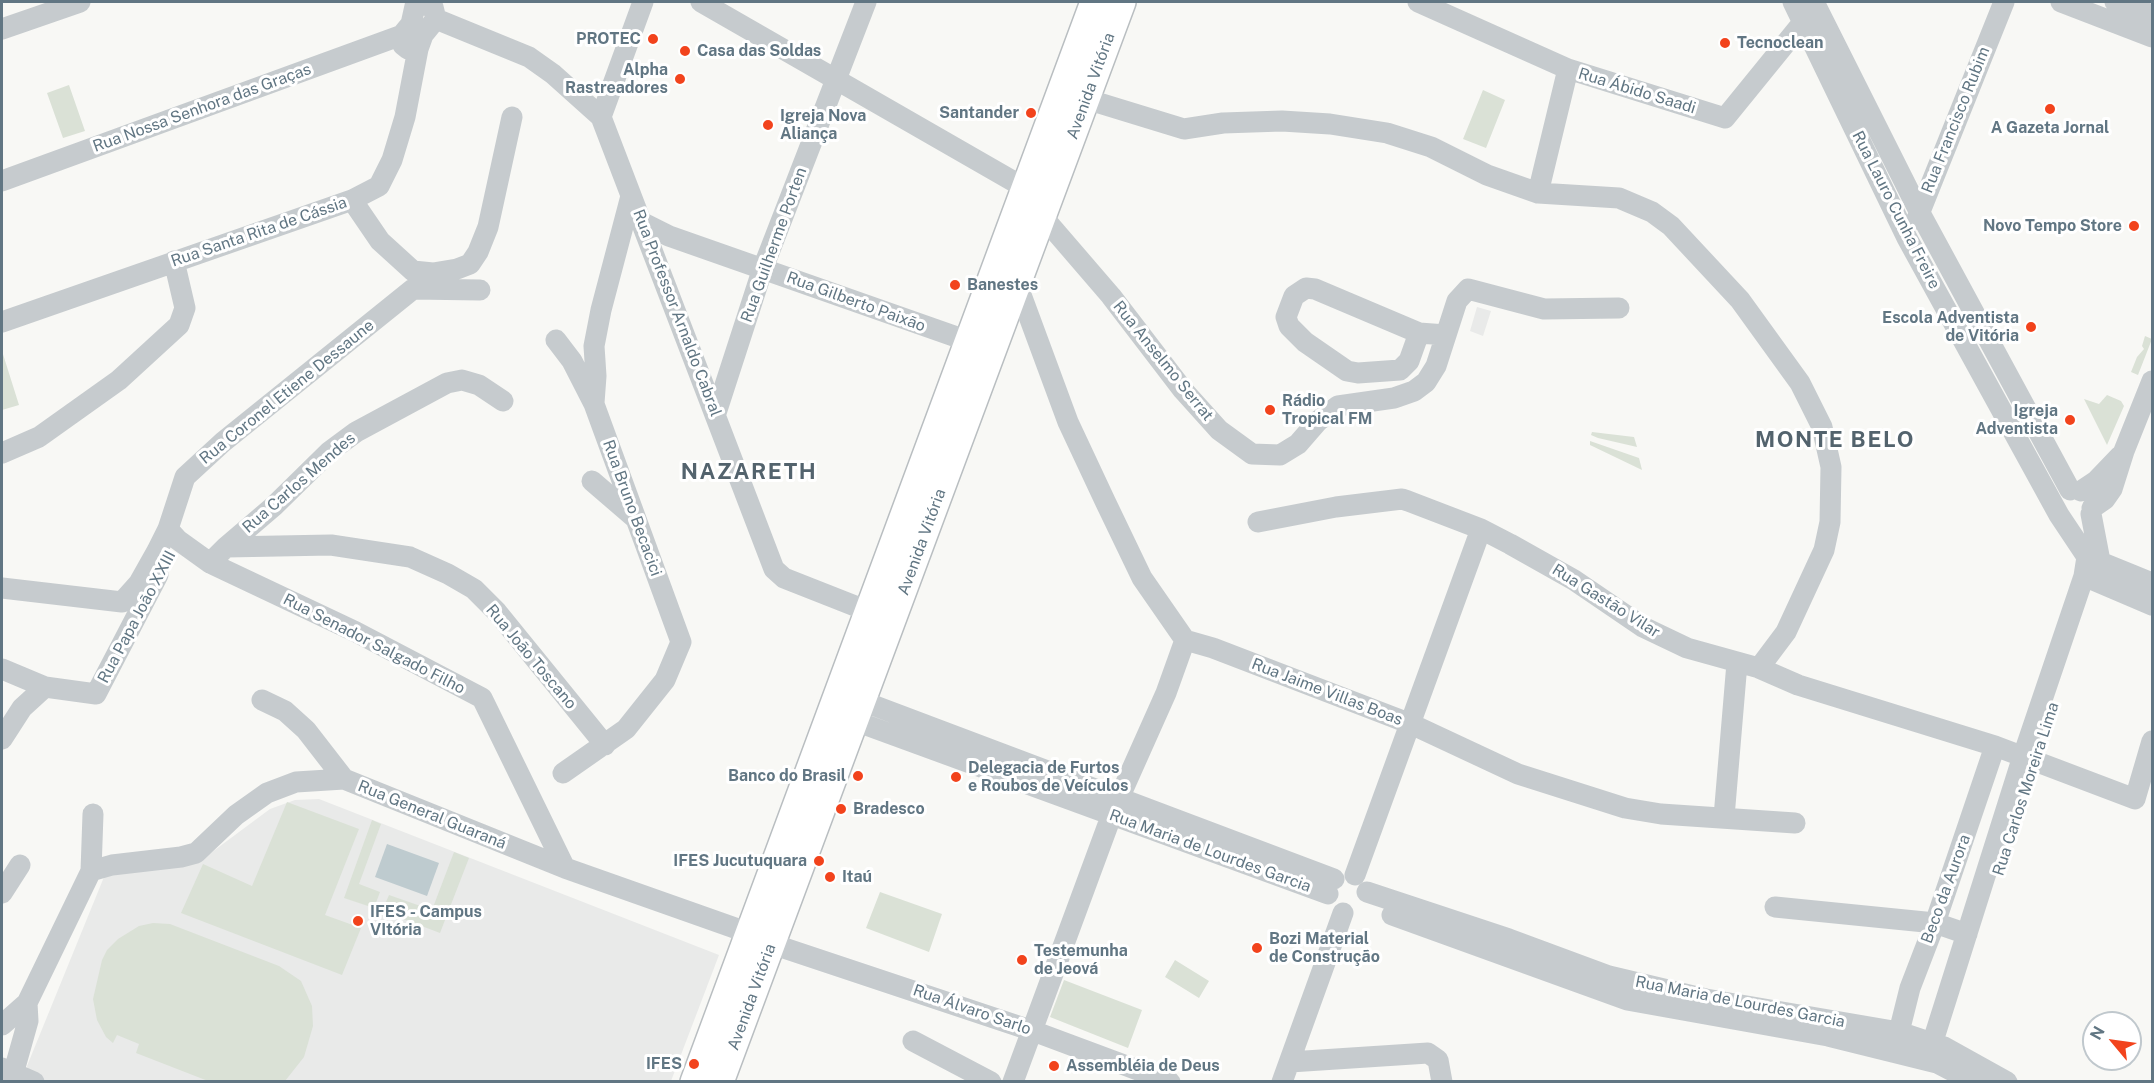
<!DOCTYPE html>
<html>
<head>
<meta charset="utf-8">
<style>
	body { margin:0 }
	#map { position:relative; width:2154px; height:1083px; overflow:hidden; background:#f8f8f5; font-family:"Public Sans",sans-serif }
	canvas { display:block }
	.frame { position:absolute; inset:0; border:3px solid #617683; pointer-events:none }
	.north { position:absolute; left:2082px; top:1011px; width:60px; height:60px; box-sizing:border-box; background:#fff; border:2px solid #c0c8cd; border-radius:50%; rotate:299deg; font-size:16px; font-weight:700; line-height:24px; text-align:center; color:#617683 }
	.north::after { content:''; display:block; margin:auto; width:21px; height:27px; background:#f2431c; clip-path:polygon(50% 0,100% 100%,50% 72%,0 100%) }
</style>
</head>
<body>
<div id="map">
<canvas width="2154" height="1083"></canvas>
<div class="frame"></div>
<div class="north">N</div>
</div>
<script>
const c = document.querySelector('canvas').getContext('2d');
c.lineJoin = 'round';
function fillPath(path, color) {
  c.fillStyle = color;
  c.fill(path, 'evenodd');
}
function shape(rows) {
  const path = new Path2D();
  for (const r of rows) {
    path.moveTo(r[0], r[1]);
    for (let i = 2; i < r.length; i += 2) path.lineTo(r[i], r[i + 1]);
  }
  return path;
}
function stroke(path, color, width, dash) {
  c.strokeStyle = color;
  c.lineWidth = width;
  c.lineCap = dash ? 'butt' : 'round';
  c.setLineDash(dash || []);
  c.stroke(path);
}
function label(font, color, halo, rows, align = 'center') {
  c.font = font + ' "Public Sans",sans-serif';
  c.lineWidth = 6;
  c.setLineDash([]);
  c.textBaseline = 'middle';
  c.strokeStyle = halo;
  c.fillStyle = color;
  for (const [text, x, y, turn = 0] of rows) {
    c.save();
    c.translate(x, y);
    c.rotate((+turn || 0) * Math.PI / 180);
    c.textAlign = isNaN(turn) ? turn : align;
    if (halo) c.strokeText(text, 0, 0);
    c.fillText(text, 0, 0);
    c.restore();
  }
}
fillPath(shape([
	[1477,307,1491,311,1483,336,1470,331],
	[319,799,719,955,671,1081,45,1082,28,1076,27,1066,104,877,111,873,204,858,270,809,295,800]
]), '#e9eae9');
fillPath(shape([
	[69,85,85,131,63,138,47,93],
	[1483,90,1505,100,1486,148,1463,139],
	[2145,336,2152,339,2138,375,2131,372,2137,357,2144,349,2142,346],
	[2,351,19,405,2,410],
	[2107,395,2121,401,2124,406,2107,445,2084,399,2099,404],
	[1592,432,1634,437,1637,447,1598,438,1591,435],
	[1590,441,1639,458,1642,470,1590,445],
	[287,802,359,829,325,915,361,928,342,975,181,913,203,864,252,886],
	[372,820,381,824,359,884,380,892,374,908,344,898],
	[454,852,469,858,440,933,382,911,389,895,432,910],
	[880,892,942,914,929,952,866,928],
	[153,923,170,924,279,966,301,981,312,1006,313,1026,304,1057,285,1081,208,1081,136,1053,139,1044,117,1035,113,1043,106,1037,97,1020,93,999,102,960,107,950,118,939,139,926],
	[1175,960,1209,981,1199,998,1165,977],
	[1064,980,1142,1010,1128,1048,1050,1017]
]), '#dae1d6');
fillPath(shape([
	[387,844,439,863,427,896,375,877]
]), '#becbcf');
const major = shape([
	[694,1082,1094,2],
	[720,1082,1122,2]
]);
stroke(major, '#b9bec1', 30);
stroke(shape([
	[701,2,1025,188],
	[1418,2,1568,69,1725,118,1812,11],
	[1793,2,1907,238,2059,515,2087,557,2084,576,2023,756,1927,1060],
	[1814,2,1920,213,2070,490],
	[2061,2,2152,37],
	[2115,2,2152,15],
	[424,5,433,7,436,19,423,35,418,49,408,49,403,45,402,35,411,24,415,6,424,5],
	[436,19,529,57,553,74,601,117,774,569,784,578,883,617],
	[2,29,80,2],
	[1086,99,1184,129,1223,123,1282,121,1330,124,1387,133,1431,147,1487,175,1538,193,1619,198,1652,212,1671,226,1740,300,1800,383,1822,427,1831,467,1830,522,1824,550,1786,632,1759,668],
	[601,117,643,2],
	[2,181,402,35],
	[1538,193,1568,69],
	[352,200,380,241,413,271],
	[1043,217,1111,296,1183,390,1219,430,1252,454,1280,455,1298,444,1318,421,1338,406,1394,398,1414,391,1426,382,1436,366,1457,301,1468,289,1544,309,1619,308],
	[1917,219,2004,2],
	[643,223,669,236,968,341],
	[413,271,433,273,457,269,470,264,478,252,488,227,512,117],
	[1017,284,1068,422,1105,501,1142,578,1185,640,1213,648,1411,724,1518,774,1625,808,1661,814,1795,823],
	[2,322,352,200,379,186,392,160,405,117,418,49],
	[1419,333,1409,361,1400,370,1358,373,1347,371,1305,342,1289,326,1286,317,1294,296,1306,288,1315,289,1419,333,1446,335],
	[556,340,572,361,594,404,681,642,665,680,626,729,563,773],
	[594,403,596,376,594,346,601,310,631,196],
	[716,413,763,268,866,2],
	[2,453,39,437,119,380,179,325,185,308,174,261],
	[592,481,635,518],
	[2081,491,2096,481,2120,456],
	[2092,508,2105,499,2112,489,2124,451,2152,381],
	[2091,514,2100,561,2098,572],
	[1258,522,1336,507,1402,499,1408,501,1481,529,1510,544,1574,580,1643,627,1687,648,1759,668,1798,685,1995,746,2135,799,2152,741],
	[168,529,178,540,210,563,356,632,482,698,565,868],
	[226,547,274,506,329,452,356,432,447,383,462,380,479,385,503,401],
	[2088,557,2152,583],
	[210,563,226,547,331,545,410,557,448,574,474,589,497,612,605,745],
	[2084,576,2152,605],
	[2,588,122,602,139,583,157,551,168,529,185,477,223,442,413,289,480,290],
	[2,669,45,687,96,694,158,575],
	[262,700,285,711,306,730,344,779],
	[862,701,1334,879],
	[855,721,1328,894],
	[2,739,22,708,45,687],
	[1724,817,1737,663],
	[91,871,112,865,181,857,196,853,236,815,267,793,296,782,344,779,565,868,749,933],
	[1355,875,1481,529],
	[1367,892,1509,939,1609,976,1706,999,1899,1032,1944,1047,2007,1082],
	[2,893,20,865],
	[1775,907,1935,923,1967,934],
	[1392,915,1627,1000,1828,1036,1937,1063,1974,1082],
	[772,944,1033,1031,1170,1082],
	[2,1025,27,1003],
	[1899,1032,1910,988,1935,923,1995,746],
	[913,1041,991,1082],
	[1290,1062,1428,1053,1438,1060,1442,1082],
	[2,1068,34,1082],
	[2,1081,12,1078,28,1021,27,1003,91,871,93,814],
	[1013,1082,1112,814,1166,693,1185,640],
	[1282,1082,1343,913]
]), '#c6cbce', 21);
stroke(major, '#fff', 27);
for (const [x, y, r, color] of [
	[653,39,6,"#f2431c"],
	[1725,43,6,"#f2431c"],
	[685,51,6,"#f2431c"],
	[680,79,6,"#f2431c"],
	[2050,109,6,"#f2431c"],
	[1031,113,6,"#f2431c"],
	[768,125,6,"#f2431c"],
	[2134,226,6,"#f2431c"],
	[955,285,6,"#f2431c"],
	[2031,327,6,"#f2431c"],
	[1270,410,6,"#f2431c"],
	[2070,420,6,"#f2431c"],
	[858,776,6,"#f2431c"],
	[956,777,6,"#f2431c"],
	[841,809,6,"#f2431c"],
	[819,861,6,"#f2431c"],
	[830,877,6,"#f2431c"],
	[358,921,6,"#f2431c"],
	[1257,948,6,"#f2431c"],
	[1022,960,6,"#f2431c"],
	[694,1064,6,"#f2431c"],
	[1054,1066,6,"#f2431c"]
]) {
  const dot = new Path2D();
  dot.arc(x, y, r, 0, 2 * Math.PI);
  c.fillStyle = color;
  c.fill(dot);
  stroke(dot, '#fff', 2);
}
label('bold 16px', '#617683', '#fff', [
	["PROTEC",641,39,"right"],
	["Tecnoclean",1737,43],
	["Casa das Soldas",697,51],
	["Alpha",668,70,"right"],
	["Rastreadores",668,88,"right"],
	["Santander",1019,113,"right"],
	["Igreja Nova",780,116],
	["Aliança",780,134],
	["A Gazeta Jornal",2050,128,"center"],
	["Novo Tempo Store",2122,226,"right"],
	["Banestes",967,285],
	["Escola Adventista",2019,318,"right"],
	["de Vitória",2019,336,"right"],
	["Rádio",1282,401],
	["Tropical FM",1282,419],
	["Igreja",2058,411,"right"],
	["Adventista",2058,429,"right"],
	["Delegacia de Furtos",968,768],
	["e Roubos de Veículos",968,786],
	["Banco do Brasil",846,776,"right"],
	["Bradesco",853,809],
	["IFES Jucutuquara",807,861,"right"],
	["Itaú",842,877],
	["IFES - Campus",370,912],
	["VItória",370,930],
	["Bozi Material",1269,939],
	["de Construção",1269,957],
	["Testemunha",1034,951],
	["de Jeová",1034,969],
	["IFES",682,1064,"right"],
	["Assembléia de Deus",1066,1066]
], 'left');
label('16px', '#617683', '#fff', [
	["Avenida Vitória",1091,86,-70],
	["Rua Ábido Saadi",1637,91,17],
	["Rua Nossa Senhora das Graças",202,108,-20],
	["Rua Francisco Rubim",1956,120,-68],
	["Rua Lauro Cunha Freire",1896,210,63],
	["Rua Santa Rita de Cássia",259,232,-19],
	["Rua Guilherme Porten",774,245,-70],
	["Rua Gilberto Paixão",856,302,20],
	["Rua Professor Arnaldo Cabral",677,313,69],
	["Rua Anselmo Serrat",1163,361,51],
	["Rua Coronel Etiene Dessaune",287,392,-39],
	["Rua Carlos Mendes",299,483,-41],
	["Rua Bruno Becacici",632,508,70],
	["Avenida Vitória",922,542,-70],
	["Rua Gastão Vilar",1606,601,32],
	["Rua Papa João XXIII",137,617,-62],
	["Rua Senador Salgado Filho",374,644,27],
	["Rua João Toscano",531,657,50],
	["Rua Jaime Villas Boas",1327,692,21],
	["Rua Carlos Moreira Lima",2026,789,-72],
	["Rua General Guaraná",432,815,22],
	["Rua Maria de Lourdes Garcia",1210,851,20],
	["Beco da Aurora",1946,889,-70],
	["Avenida Vitória",752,997,-70],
	["Rua Maria de Lourdes Garcia",1740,1002,11],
	["Rua Álvaro Sarlo",972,1010,19]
]);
c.letterSpacing = '1.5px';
label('bold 22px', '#53636d', '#fff', [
	["MONTE BELO",1835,440],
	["NAZARETH",749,472]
]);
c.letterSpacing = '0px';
</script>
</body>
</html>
